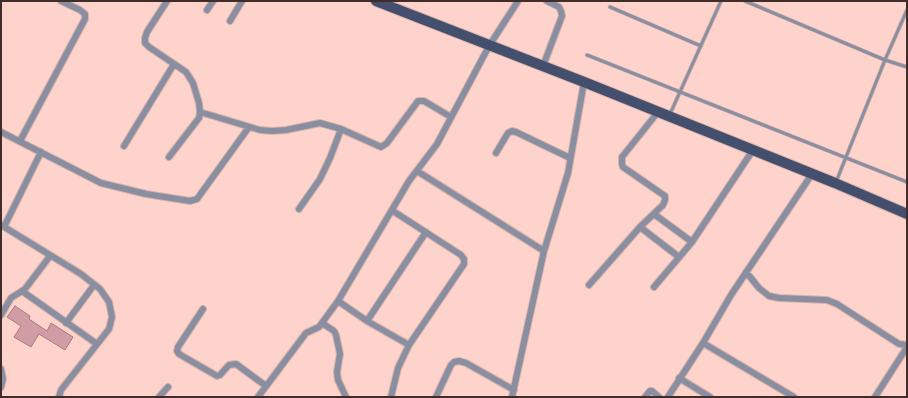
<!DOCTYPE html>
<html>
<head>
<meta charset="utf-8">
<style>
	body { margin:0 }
	#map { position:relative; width:908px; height:398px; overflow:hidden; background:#fed3cc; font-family:Lato,sans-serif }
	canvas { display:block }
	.frame { position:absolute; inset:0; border:2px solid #402c29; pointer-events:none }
</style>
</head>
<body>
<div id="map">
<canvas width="908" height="398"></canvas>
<div class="frame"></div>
</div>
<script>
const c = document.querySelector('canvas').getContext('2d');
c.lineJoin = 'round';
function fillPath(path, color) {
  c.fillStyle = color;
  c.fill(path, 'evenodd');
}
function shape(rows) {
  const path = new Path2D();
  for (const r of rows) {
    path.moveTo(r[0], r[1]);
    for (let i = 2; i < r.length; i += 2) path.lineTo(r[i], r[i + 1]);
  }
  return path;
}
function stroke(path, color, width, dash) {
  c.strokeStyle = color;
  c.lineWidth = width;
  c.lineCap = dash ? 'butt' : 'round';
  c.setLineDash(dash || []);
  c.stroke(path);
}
const building = shape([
	[15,306,30,316,29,319,47,331,51,323,73,337,65,350,39,334,31,347,14,337,21,326,7,317,15,306]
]);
fillPath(building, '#d09da4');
stroke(building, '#a9787f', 1);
const service = shape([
	[745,1,885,60,907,67],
	[610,7,701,46],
	[587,55,907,182],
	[670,114,721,1],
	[836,182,885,60,907,10]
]);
const minor = shape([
	[167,1,147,32,145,38,145,43,149,47,186,72,193,83,199,103,200,112,199,118,169,157],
	[207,10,213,1],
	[230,21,242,1],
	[543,66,562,16,561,11,559,7,547,1],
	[200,112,260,130,272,131,286,130,320,123,341,129,381,147,387,143,418,101,424,101,451,117],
	[1,132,101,183,146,194,190,201,197,199,249,127],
	[20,141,85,19,85,14,80,10,61,1],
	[124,146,174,64],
	[496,153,508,133,512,131,516,132,570,158],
	[417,171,544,251],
	[299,209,320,179,330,158,341,129],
	[654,214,692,242],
	[1,225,81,274,100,289,109,302,112,317,109,329,61,390,59,397],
	[4,227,41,152],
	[640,227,679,257],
	[746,272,759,288,769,296,779,298,827,300,837,304,899,344,907,345],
	[589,285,640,227,663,205,665,200,665,196,662,194,623,167,622,164,622,157,658,112],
	[654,287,692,242,753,150],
	[22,291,97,344],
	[338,301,367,321,409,345],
	[203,309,178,347,177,351,179,354,217,376,220,375,229,365,236,364,266,386],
	[1,315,11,298,25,289,50,256],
	[367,321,426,232],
	[66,323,94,285],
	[322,323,334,331,336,335,340,354,337,372,338,380,346,397],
	[703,343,794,397],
	[1,369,3,379,1,387],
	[679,378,710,397],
	[159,397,168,387],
	[258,397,306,333,319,327,338,301,409,181,437,144,489,46,518,1],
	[391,397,398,368,409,345,464,264,464,259,461,255,393,211],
	[436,397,451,365,454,362,459,361,466,363,514,390],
	[512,397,544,251,568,173,584,82],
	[645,397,650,391,652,391,659,397],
	[668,397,703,343,731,295,812,174],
	[875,397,907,347]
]);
const primary = shape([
	[376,1,584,82,835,183,907,214]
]);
stroke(service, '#d8b2ab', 4.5);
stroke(minor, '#d8b2ab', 8);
stroke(primary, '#d8b2ab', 12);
stroke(service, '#898fa1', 3);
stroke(minor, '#898fa1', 6);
stroke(primary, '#444e6d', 10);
</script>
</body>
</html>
